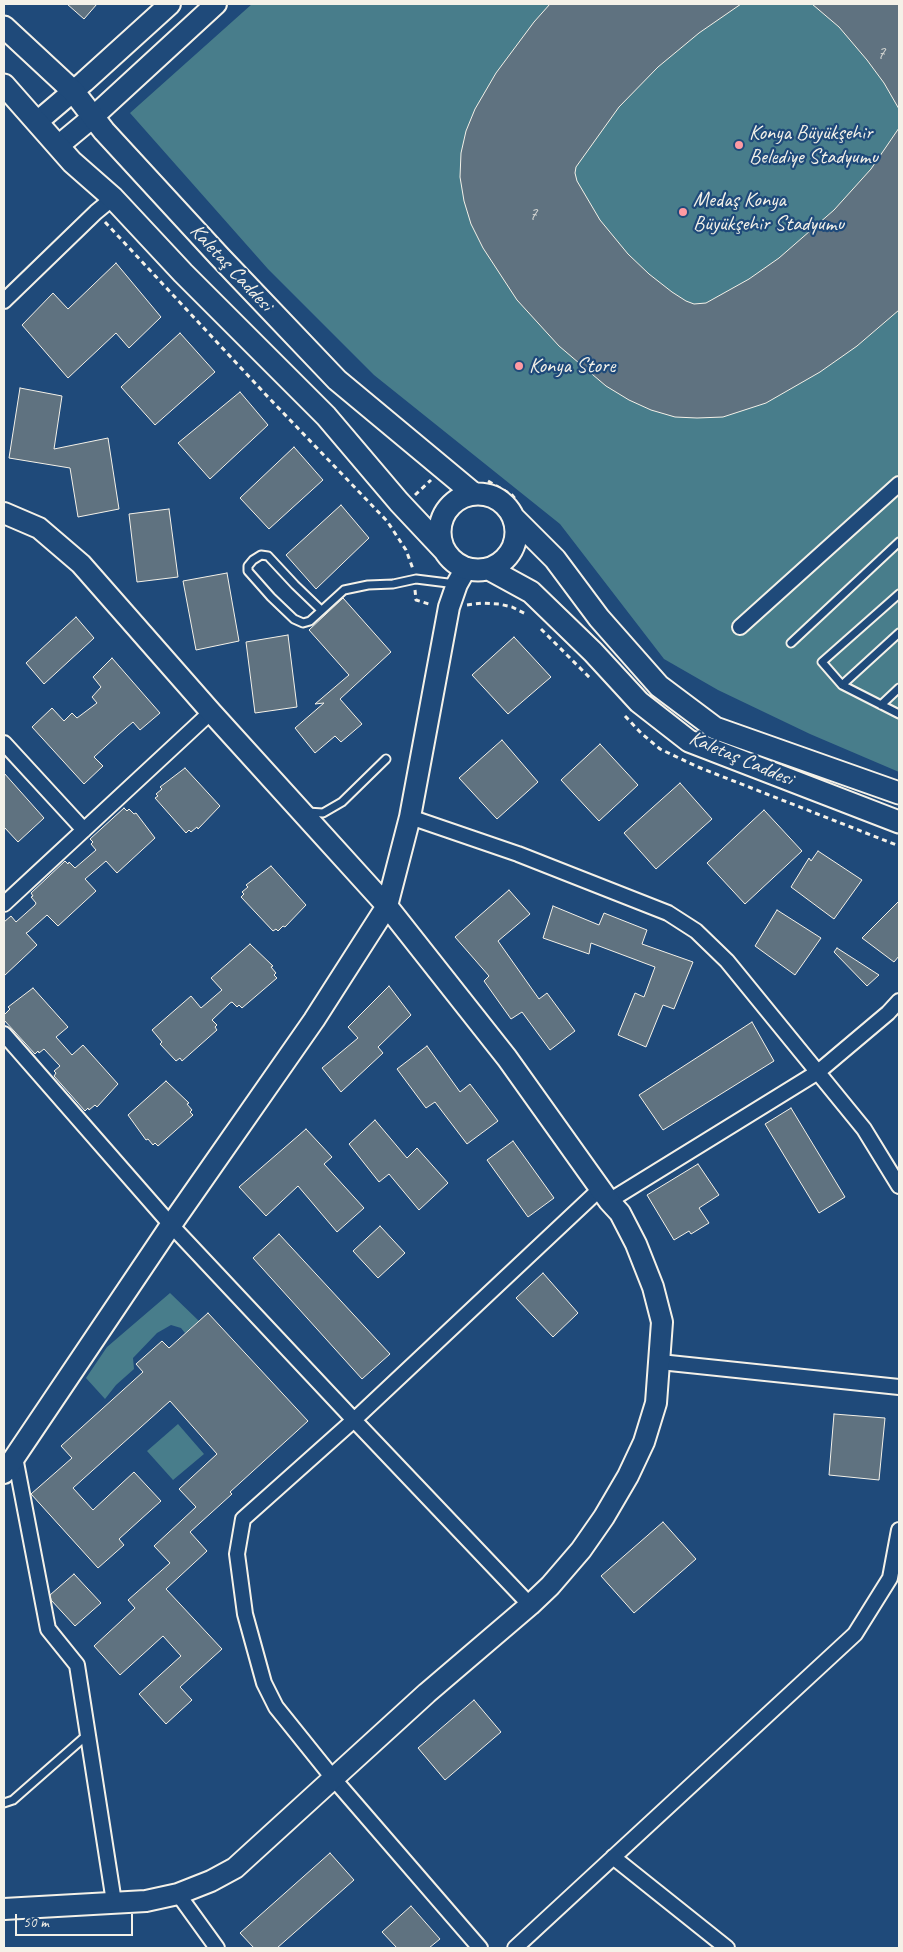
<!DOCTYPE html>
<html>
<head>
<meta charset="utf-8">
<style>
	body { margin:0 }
	#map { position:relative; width:903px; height:1952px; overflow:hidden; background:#1f4a7a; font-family:Caveat,sans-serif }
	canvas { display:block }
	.frame { position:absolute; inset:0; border:5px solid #f4f1e8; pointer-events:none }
	.scale { position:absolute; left:15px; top:1914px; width:118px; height:22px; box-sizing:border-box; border:2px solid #f4f1e8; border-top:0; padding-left:6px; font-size:15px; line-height:18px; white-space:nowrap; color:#f4f1e8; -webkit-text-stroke:4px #1f4a7a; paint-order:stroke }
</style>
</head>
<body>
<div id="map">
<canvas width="903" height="1952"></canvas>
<div class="frame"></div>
<div class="scale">50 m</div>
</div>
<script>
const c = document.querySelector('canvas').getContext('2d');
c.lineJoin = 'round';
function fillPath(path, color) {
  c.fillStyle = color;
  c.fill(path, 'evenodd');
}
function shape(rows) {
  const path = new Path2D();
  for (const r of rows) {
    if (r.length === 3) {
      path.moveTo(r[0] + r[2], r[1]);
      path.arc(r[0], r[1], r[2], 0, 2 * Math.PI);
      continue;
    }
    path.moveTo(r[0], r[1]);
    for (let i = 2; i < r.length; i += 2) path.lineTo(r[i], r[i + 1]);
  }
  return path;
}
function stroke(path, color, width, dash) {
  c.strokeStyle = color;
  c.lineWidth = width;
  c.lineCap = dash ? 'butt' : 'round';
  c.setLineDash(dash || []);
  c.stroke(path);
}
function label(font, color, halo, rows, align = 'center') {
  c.font = font + ' Caveat,sans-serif';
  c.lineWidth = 4.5;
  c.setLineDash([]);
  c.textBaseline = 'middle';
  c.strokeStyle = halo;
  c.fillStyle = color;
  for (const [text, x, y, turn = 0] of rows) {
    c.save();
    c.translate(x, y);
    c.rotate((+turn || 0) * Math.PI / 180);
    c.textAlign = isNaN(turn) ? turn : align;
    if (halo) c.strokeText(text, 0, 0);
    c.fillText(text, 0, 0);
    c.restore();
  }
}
fillPath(shape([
	[252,4,899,4,899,772,810,734,718,690,664,659,560,524,374,375,268,269,130,113],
	[170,1293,199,1321,185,1333,181,1328,171,1325,157,1333,133,1358,134,1369,116,1385,105,1399,86,1378,107,1347],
	[178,1424,204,1454,173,1480,147,1451]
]), '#487d8b');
const building = shape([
	[67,4,97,4,84,19,67,4],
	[550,4,741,4,699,33,658,67,619,107,576,167,575,173,577,181,600,220,628,254,649,274,672,292,686,301,694,304,706,303,749,279,779,258,834,210,871,169,899,128,899,310,857,346,820,372,766,403,723,417,697,418,675,417,651,410,629,400,606,386,559,346,517,300,483,248,471,224,464,201,460,177,461,153,466,131,475,109,496,73,534,22,550,4],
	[812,4,899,4,899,109,884,83,867,60,839,27,812,4],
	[116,263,161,317,129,348,116,333,68,378,22,325,53,293,68,309,116,263],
	[180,333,215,372,155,425,121,387,180,333],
	[20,388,62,396,54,449,108,438,119,509,78,517,70,468,9,458,20,388],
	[240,392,268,425,210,479,178,443,240,392],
	[294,447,323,480,269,529,240,498,294,447],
	[341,505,369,538,316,589,286,555,341,505],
	[169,509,178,577,137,582,129,514,169,509],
	[227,573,239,641,196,650,183,581,227,573],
	[343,598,391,652,340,699,362,724,341,742,335,736,315,753,295,728,324,703,315,704,349,675,309,630,343,598],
	[76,617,94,638,44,684,26,663,76,617],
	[288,635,297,707,255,713,246,642,288,635],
	[514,637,551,677,508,714,472,675,514,637],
	[112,658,160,713,140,730,133,722,118,735,94,757,103,766,84,784,32,727,52,708,64,721,72,713,77,718,97,703,92,697,101,687,93,677,112,658],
	[502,740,538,782,497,819,459,778,502,740],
	[600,744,638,785,599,821,561,780,600,744],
	[185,768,220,806,198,829,197,827,191,832,189,830,186,833,155,798,158,796,156,794,162,789,160,787,185,768],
	[4,773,44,818,18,842,4,827,4,773],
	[680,783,712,819,656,869,624,833,680,783],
	[124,808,127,811,129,809,134,814,136,813,155,838,117,873,106,861,85,879,96,891,58,926,47,915,28,932,26,933,37,945,4,976,4,922,11,916,16,922,35,905,36,903,31,897,33,896,31,893,65,861,68,864,69,862,75,868,96,850,91,844,93,842,90,839,124,808],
	[764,810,802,851,745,904,707,863,764,810],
	[818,851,862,880,834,919,791,887,809,858,811,861,818,851],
	[271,866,306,905,285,927,283,926,278,931,276,929,273,931,241,897,244,894,242,892,248,887,246,885,271,866],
	[509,890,530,914,498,941,539,999,547,993,575,1031,550,1050,522,1012,511,1019,484,981,489,976,455,937,509,890],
	[899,901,899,956,894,962,862,938,899,901],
	[553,906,599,925,604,913,647,930,642,944,693,962,674,1009,663,1005,646,1047,618,1035,635,993,644,997,655,967,591,943,589,954,543,938,553,906],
	[777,910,821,938,795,975,755,946,777,910],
	[250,944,273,966,271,967,276,973,274,975,277,978,242,1008,239,1005,237,1007,232,1002,230,1003,212,1020,217,1025,215,1027,217,1030,182,1061,180,1058,176,1061,160,1044,162,1042,152,1030,191,996,201,1008,222,990,211,978,250,944],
	[837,948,879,975,867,986,834,952,837,948],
	[389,986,411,1015,378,1047,383,1053,341,1092,322,1068,358,1038,348,1027,389,986],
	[33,988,68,1027,56,1037,72,1055,83,1045,118,1084,97,1107,95,1105,89,1110,88,1108,85,1111,54,1076,56,1073,54,1071,60,1066,44,1049,39,1053,38,1051,35,1054,4,1020,4,1015,10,1009,8,1007,33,988],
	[752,1022,774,1061,663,1130,639,1095,752,1022],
	[427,1046,460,1092,470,1084,498,1121,467,1144,435,1102,426,1108,397,1069,427,1046],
	[166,1081,189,1103,187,1104,192,1110,190,1112,193,1115,158,1146,155,1143,153,1145,148,1139,146,1140,128,1115,166,1081],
	[791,1108,845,1197,819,1213,765,1124,791,1108],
	[375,1120,407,1158,417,1148,448,1183,419,1210,389,1174,379,1182,349,1144,375,1120],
	[306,1129,332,1157,324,1164,364,1208,337,1232,298,1186,266,1216,239,1187,306,1129],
	[513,1141,554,1198,528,1217,487,1160,513,1141],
	[698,1164,719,1195,699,1208,709,1223,691,1234,689,1231,674,1240,647,1195,698,1164],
	[380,1226,405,1253,378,1278,353,1251,380,1226],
	[279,1234,390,1354,362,1379,253,1258,279,1234],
	[543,1273,578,1313,553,1337,516,1298,543,1273],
	[208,1313,308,1421,230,1492,232,1494,190,1532,207,1551,166,1589,222,1649,180,1687,192,1700,166,1724,139,1694,181,1656,163,1636,120,1675,94,1646,135,1608,128,1600,170,1563,154,1546,196,1507,179,1489,217,1454,170,1401,73,1488,93,1510,134,1472,161,1501,119,1539,124,1545,98,1568,31,1494,72,1458,61,1446,143,1372,136,1364,162,1341,169,1348,208,1313],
	[834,1414,885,1418,879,1480,829,1475,834,1414],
	[663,1522,696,1559,634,1613,601,1576,663,1522],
	[74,1574,101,1603,75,1626,51,1600,50,1595,74,1574],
	[474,1700,501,1732,445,1780,418,1748,474,1700],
	[330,1853,354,1880,277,1948,254,1948,240,1933,330,1853],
	[411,1906,440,1939,429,1948,397,1948,382,1932,411,1906]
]);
fillPath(building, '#5f7280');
stroke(building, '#f4f1e8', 1);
const lane = shape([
	[899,594,822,662,842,685,899,714],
	[321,610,295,585,268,556,261,555,253,560,248,566,248,571,271,597,294,619,303,623,310,621,344,590,368,585,393,584,416,579,456,584],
	[791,643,899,542],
	[842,685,899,633],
	[881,705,899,688],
	[307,812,323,813,342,802,386,759],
	[4,1803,13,1800,87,1735]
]);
const street = shape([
	[4,301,96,212,113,198],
	[740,627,899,484],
	[4,743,84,830],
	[410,817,518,854,668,913,696,931,727,961,864,1129,899,1186],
	[4,904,211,712],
	[4,1034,171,1225,354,1420,600,1189],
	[609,1201,818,1072,888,1013,899,1001],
	[660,1362,899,1387],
	[15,1457,48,1629,77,1665,114,1902],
	[613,1857,727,1948],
	[178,1894,217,1948],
	[480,1948,333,1778,276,1707,264,1683,245,1614,237,1554,243,1519,354,1420,530,1605],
	[515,1948,855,1634,890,1578,899,1530]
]);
const secondary = shape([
	[37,122,84,82,170,4],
	[58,146,93,117,216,4],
	[4,513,39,528,81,564,211,712,387,906,507,1058,609,1201,620,1213,636,1244,653,1287,662,1322,656,1403,644,1442,628,1476,604,1517,581,1550,550,1586,530,1605,427,1693,235,1868,211,1881,178,1894,146,1901,4,1909],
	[4,1473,171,1225,314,1020,387,906,410,817,449,607,457,584,466,568]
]);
const primary = shape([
	[4,27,73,91,104,131,219,256,337,380,474,494],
	[4,85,72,162,113,198,183,273,326,416,399,502,445,551],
	[478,532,38],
	[514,518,555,559,599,618,659,686,715,728,899,793],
	[489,569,531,592,593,652,639,702,689,741,899,822]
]);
stroke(lane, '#f4f1e8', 11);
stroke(street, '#f4f1e8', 18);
stroke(secondary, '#f4f1e8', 24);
stroke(primary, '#f4f1e8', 25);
stroke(shape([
	[105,222,268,397,387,521,406,550,413,569],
	[488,481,512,495,516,500],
	[415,495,431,480],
	[415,590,416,600,432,605],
	[467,605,482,603,499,604,512,607,526,614],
	[541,629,590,678],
	[625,716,641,733,660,749,698,767,899,846]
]), '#f4f1e8', 3, [5, 4]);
stroke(lane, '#1f4a7a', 7);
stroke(street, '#1f4a7a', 14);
stroke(secondary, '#1f4a7a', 20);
stroke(primary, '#1f4a7a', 21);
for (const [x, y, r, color] of [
	[739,145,5,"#ff9aa2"],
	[683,212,5,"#ff9aa2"],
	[519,366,5,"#ff9aa2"]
]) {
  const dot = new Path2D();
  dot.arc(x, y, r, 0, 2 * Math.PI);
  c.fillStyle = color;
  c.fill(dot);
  stroke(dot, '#1f4a7a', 2);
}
label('19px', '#cfd1ce', null, [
	["7",881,54],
	["7",533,215]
]);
label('21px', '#f4f1e8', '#1f4a7a', [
	["Konya Büyükşehir",749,133],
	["Belediye Stadyumu",749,157],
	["Medaş Konya",693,200],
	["Büyükşehir Stadyumu",693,224],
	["Konya Store",529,366]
], 'left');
label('21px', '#f4f1e8', '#1f4a7a', [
	["Kaletaş Caddesi",231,268,47],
	["Kaletaş Caddesi",741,759,23]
]);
</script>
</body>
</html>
